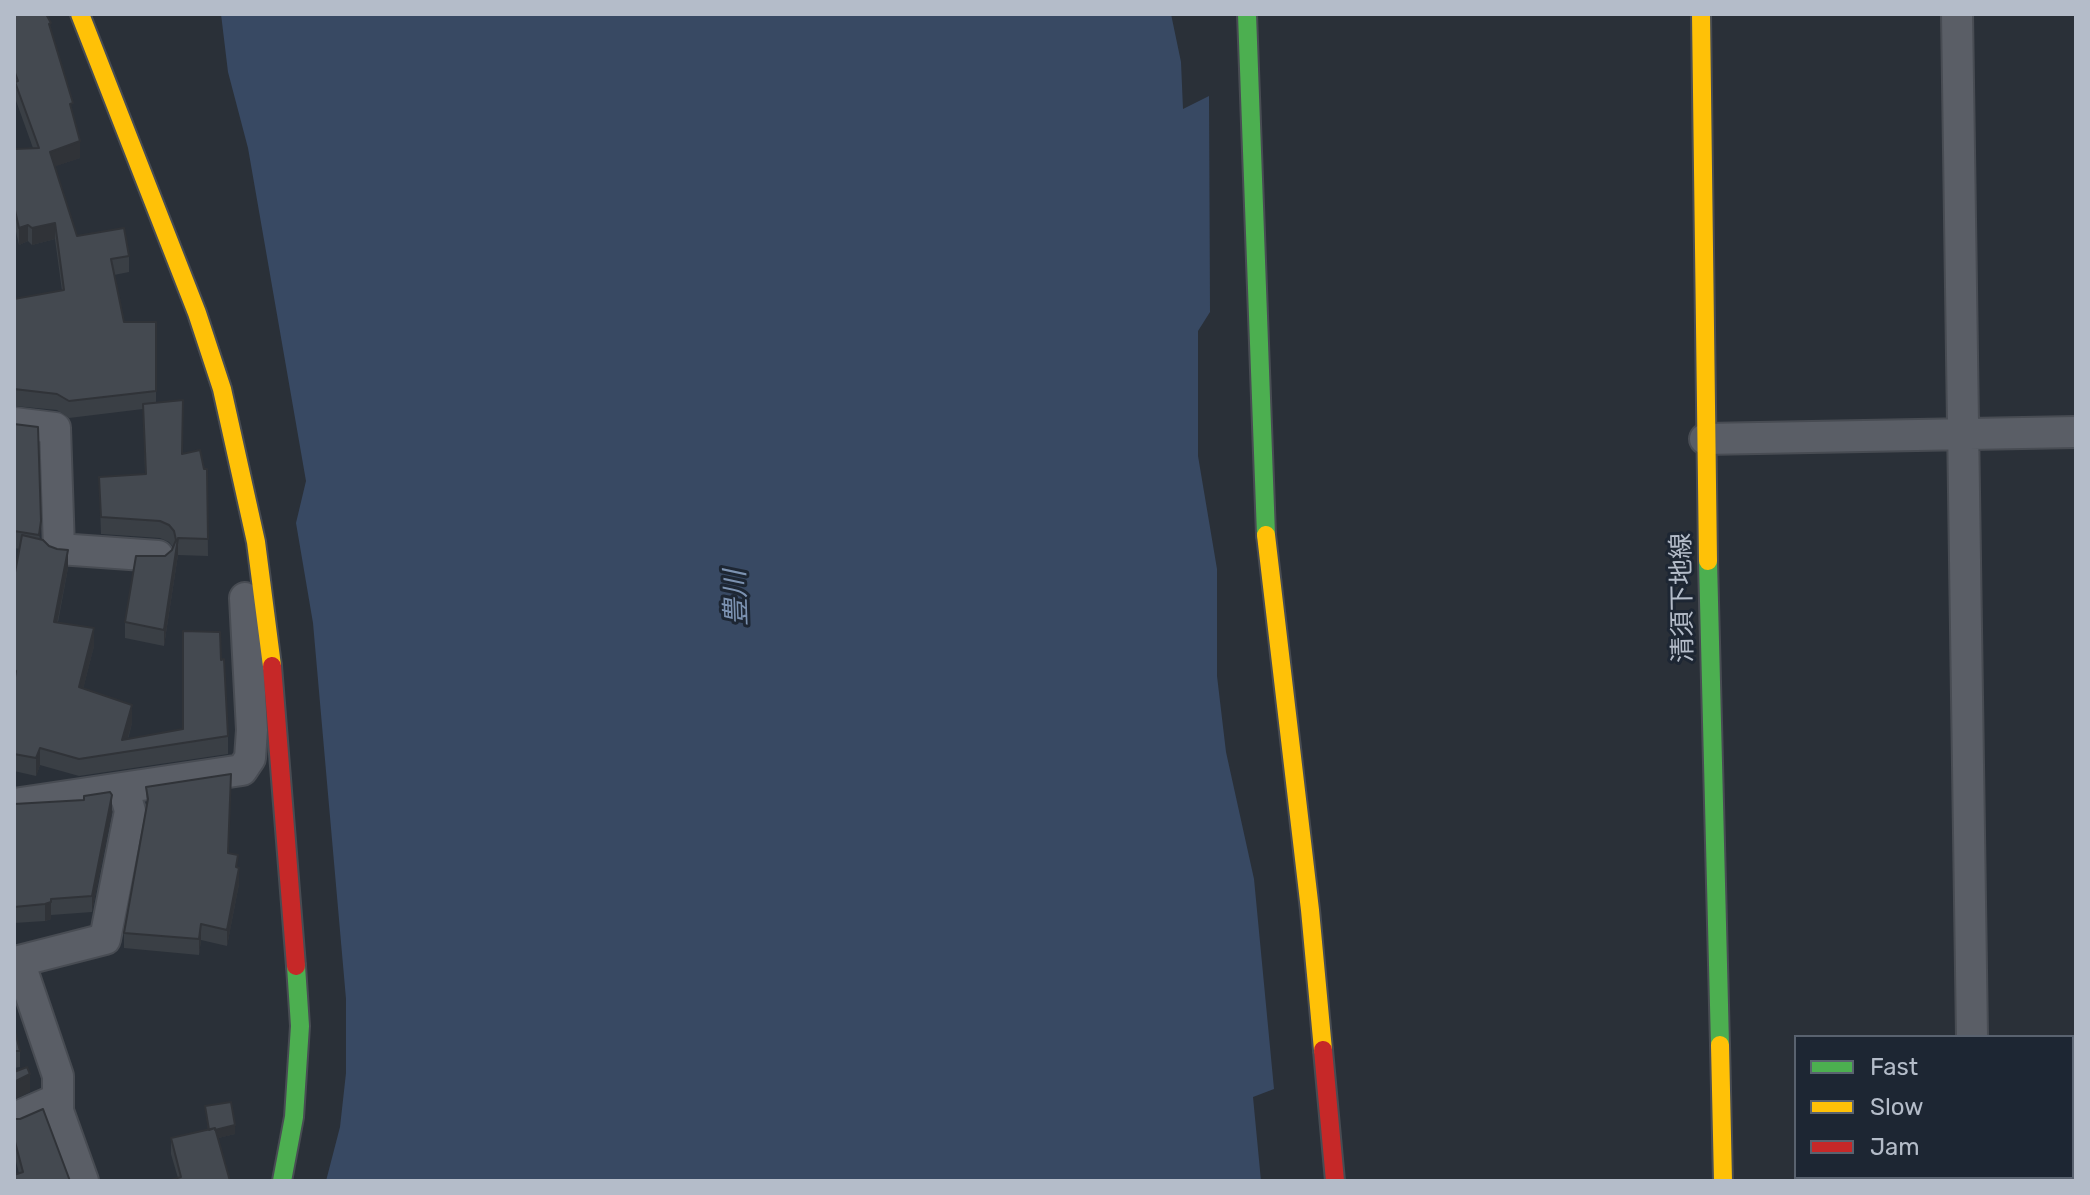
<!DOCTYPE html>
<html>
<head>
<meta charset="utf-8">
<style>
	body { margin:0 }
	#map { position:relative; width:2090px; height:1195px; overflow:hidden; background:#2a3038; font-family:Rubik,sans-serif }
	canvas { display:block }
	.frame { position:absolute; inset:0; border:16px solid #b4bcc9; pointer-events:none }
	.legend { position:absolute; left:1794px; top:1035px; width:280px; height:144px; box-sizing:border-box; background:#1d2633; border:2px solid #59626f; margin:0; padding:10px 14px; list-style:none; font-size:24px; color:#b4bcc9 }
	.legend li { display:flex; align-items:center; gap:16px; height:40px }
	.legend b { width:40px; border:2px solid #59626f }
</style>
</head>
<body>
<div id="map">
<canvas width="2090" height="1195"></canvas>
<div class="frame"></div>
<ul class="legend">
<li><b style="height:10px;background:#4caf50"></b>Fast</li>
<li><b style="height:10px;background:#ffc107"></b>Slow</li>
<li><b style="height:10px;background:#c62828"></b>Jam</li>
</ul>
</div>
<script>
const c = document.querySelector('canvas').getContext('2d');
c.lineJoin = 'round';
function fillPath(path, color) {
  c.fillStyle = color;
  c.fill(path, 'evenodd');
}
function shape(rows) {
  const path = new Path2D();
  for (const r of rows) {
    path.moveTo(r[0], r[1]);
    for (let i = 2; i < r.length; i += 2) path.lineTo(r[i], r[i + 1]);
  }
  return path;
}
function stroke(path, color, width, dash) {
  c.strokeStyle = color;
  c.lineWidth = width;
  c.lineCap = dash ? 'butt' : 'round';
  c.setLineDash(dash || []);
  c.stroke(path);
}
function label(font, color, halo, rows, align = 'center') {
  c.font = font + ' Rubik,"Noto Sans JP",sans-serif';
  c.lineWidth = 6;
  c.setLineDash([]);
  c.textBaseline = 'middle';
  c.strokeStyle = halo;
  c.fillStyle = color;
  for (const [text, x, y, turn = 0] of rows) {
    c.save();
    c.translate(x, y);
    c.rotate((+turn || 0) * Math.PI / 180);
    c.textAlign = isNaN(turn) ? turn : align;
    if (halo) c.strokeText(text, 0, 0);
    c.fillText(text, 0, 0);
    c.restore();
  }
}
fillPath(shape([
	[221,14,1171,14,1181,62,1183,109,1209,96,1210,312,1198,331,1198,456,1217,569,1217,676,1226,752,1254,879,1274,1089,1253,1097,1261,1181,326,1181,340,1127,346,1073,346,999,313,623,296,523,306,481,248,148,228,72]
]), '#384963');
const street = shape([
	[1957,14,1972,1037],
	[14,423,55,428,59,549,158,556],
	[1705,439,2076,432],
	[14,804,242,770,250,758,252,730,245,598],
	[14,1118,58,1099],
	[1974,1177,1974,1181],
	[83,1181,58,1111,58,1076,19,961,105,939,130,811,124,790]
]);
const fast = shape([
	[1247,14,1266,535],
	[1708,561,1720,1045],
	[282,1181,294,1117,300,1026,296,966]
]);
const slow = shape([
	[80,14,197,313,222,389,256,542,272,666],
	[1701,14,1708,561],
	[1266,535,1310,910,1323,1050],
	[1720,1045,1723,1181]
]);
const jam = shape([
	[272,666,296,966],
	[1323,1050,1335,1181]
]);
stroke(street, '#484c53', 34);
stroke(fast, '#484c53', 22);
stroke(slow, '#484c53', 22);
stroke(jam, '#484c53', 22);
stroke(street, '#5a5e66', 30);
stroke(fast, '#4caf50', 18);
stroke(slow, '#ffc107', 18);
stroke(jam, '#c62828', 18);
fillPath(shape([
	[14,14,51,31,73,118,80,158,55,166,77,236,129,256,129,272,114,275,124,322,156,322,156,403,182,453,204,469,207,469,208,556,178,555,164,646,125,638,125,622,165,556,172,550,173,547,169,542,160,538,101,534,99,477,145,474,143,409,69,418,57,410,14,406,14,299,62,291,55,239,32,245,28,241,19,245,14,223,14,149,33,148,15,98,14,86],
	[14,424,40,539,68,568,58,622,94,646,83,689,132,723,128,739,183,729,221,660,228,736,228,754,79,776,40,765,36,776,14,771,14,578,20,549,14,548],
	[146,787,229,853,238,868,239,884,227,946,201,940,199,955,124,948,124,933,147,805],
	[14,804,112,812,92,912,51,915,51,919,45,921,14,923],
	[14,1027,20,1051,20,1067,14,1068],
	[205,1106,235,1134,218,1138,230,1181,178,1178,171,1154,171,1138,208,1130],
	[14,1119,70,1181,19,1173,14,1154]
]), '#3a3f45');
fillPath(shape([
	[80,141,80,158,50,168,50,152],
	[55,223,55,239,32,245,32,228],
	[28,225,28,241,19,245,19,228],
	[14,389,16,389,16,405,14,406],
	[178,538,178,555,164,646,164,630],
	[68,550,68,568,54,639,54,622],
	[94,628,94,646,79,705,79,687],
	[132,705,132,723,124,752,122,740],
	[40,748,40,765,36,776,36,758],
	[112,795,112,812,92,912,92,896],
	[239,868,239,884,227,946,227,930],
	[51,902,51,919,45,921,45,904],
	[201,924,201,940,199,955,199,939],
	[30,1074,30,1092,14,1100,14,1082],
	[235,1125,235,1134,210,1140,210,1131]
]), '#303338');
const building = shape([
	[14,14,46,14,51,23,49,24,73,103,70,104,80,141,50,152,77,236,124,228,129,256,111,259,124,322,156,322,156,391,69,401,57,394,14,389,14,299,64,290,55,223,32,228,28,225,19,228,14,206,14,149,39,148,15,82,18,81,14,70,14,14],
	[183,400,182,454,200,450,204,469,207,469,208,539,178,538,164,630,125,622,136,556,165,556,172,550,176,540,174,531,169,525,160,521,101,517,99,477,146,474,143,404,183,400],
	[14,424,38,427,41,521,39,535,14,531,14,424],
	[22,535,43,540,49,546,57,549,68,550,54,622,94,628,79,687,132,705,122,740,183,729,183,631,220,632,221,660,224,659,228,736,79,759,40,748,36,758,14,754,14,683,16,671,14,670,14,578,22,535],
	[231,774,228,853,238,855,236,867,239,868,227,930,201,924,199,939,124,933,148,799,146,787,231,774],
	[110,792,112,795,92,896,51,899,51,902,45,904,14,907,14,804,84,800,84,796,110,792],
	[14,1027,20,1051,14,1051,14,1027],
	[27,1067,30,1074,14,1082,14,1072,27,1067],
	[231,1102,235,1125,215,1130,215,1128,209,1130,205,1106,231,1102],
	[43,1109,70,1181,14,1181,14,1175,23,1172,14,1138,14,1119,20,1119,43,1109],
	[215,1128,230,1181,167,1181,181,1177,171,1138,215,1128]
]);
fillPath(building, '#444950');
stroke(building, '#303338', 2);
label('26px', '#b4bcc9', '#1d2633', [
	["清須下地線",1683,598,-91]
]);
label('italic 28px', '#7c92b1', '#1d2633', [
	["豊川",737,598,-92]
]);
</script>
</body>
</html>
